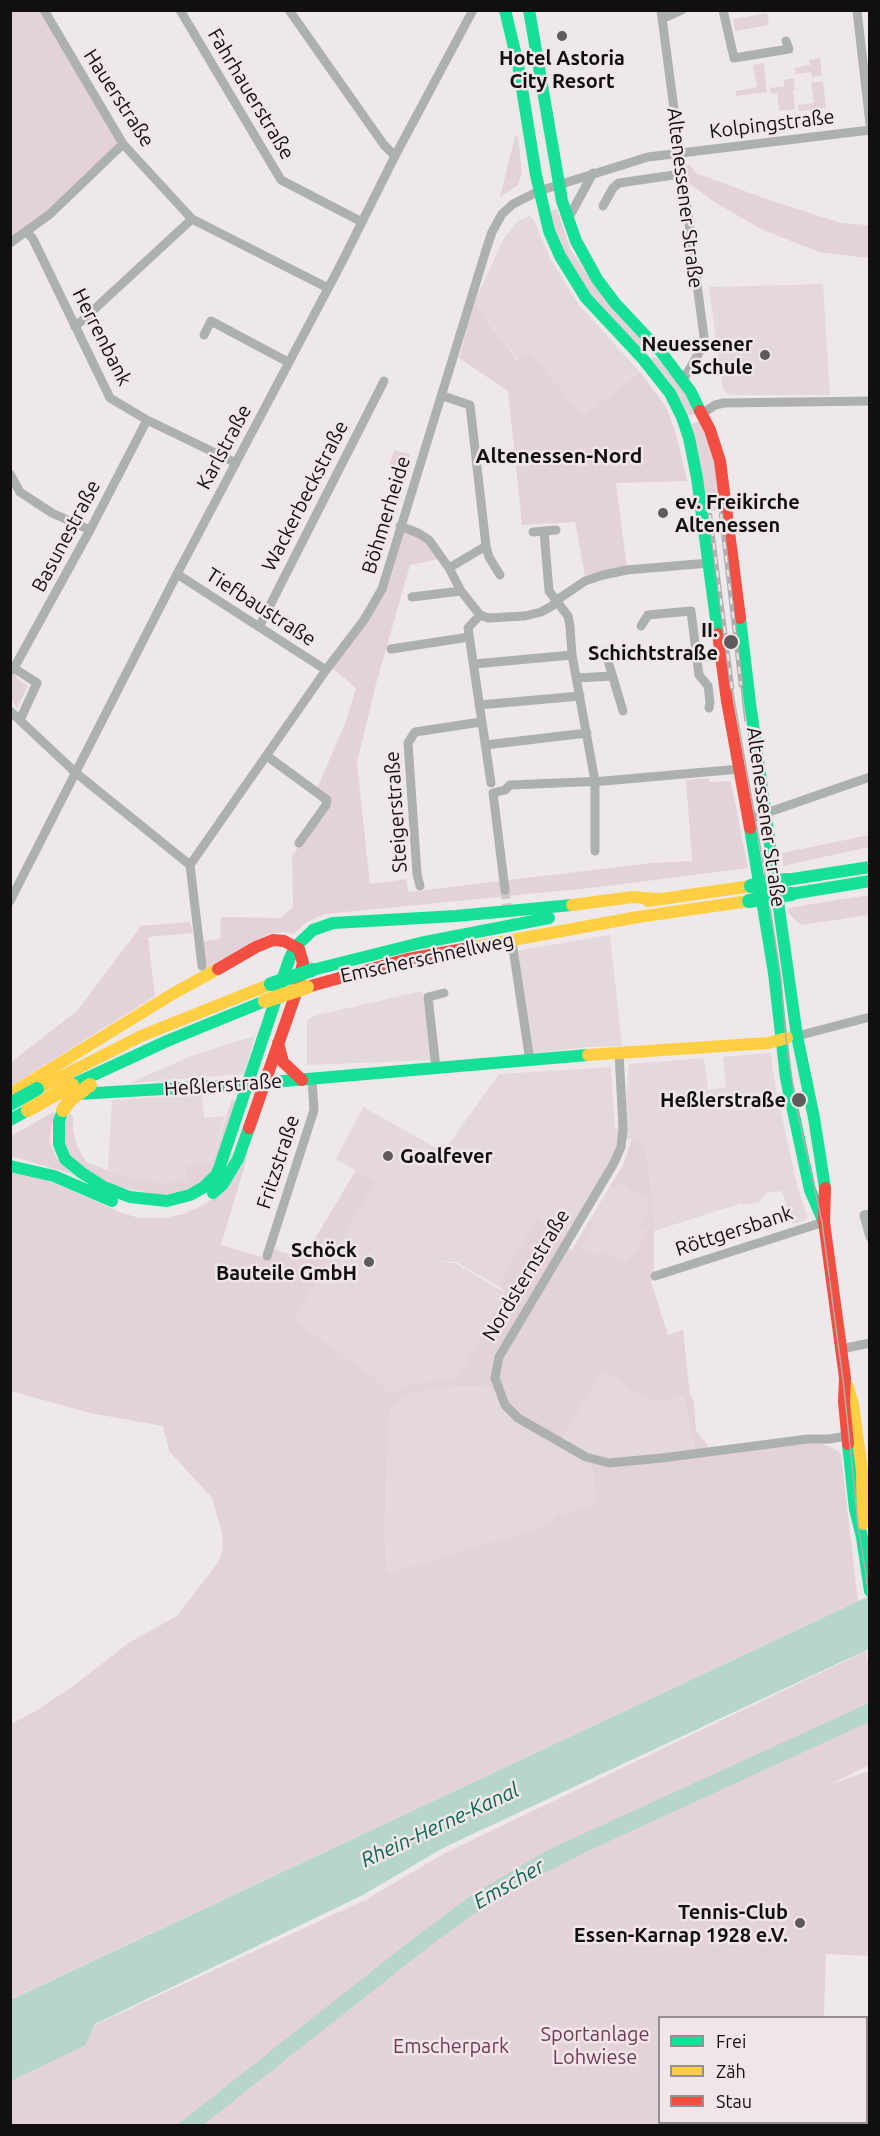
<!DOCTYPE html>
<html>
<head>
<meta charset="utf-8">
<style>
	body { margin:0 }
	#map { position:relative; width:880px; height:2136px; overflow:hidden; background:#eee8eb; font-family:Ubuntu,sans-serif }
	canvas { display:block }
	.frame { position:absolute; inset:0; border:12px solid #120f10; pointer-events:none }
	.legend { position:absolute; left:658px; top:2016px; width:210px; height:108px; box-sizing:border-box; background:#f0e6ea; border:2px solid #979093; margin:0; padding:8px 10px; list-style:none; font-size:18px; color:#120f10 }
	.legend li { display:flex; align-items:center; gap:12px; height:30px }
	.legend b { width:30px; border:2px solid #979093 }
</style>
</head>
<body>
<div id="map">
<canvas width="880" height="2136"></canvas>
<div class="frame"></div>
<ul class="legend">
<li><b style="height:8px;background:#16e098"></b>Frei</li>
<li><b style="height:8px;background:#ffcf43"></b>Zäh</li>
<li><b style="height:8px;background:#f24e42"></b>Stau</li>
</ul>
</div>
<script>
const c = document.querySelector('canvas').getContext('2d');
c.lineJoin = 'round';
function fillPath(path, color) {
  c.fillStyle = color;
  c.fill(path, 'evenodd');
}
function shape(rows) {
  const path = new Path2D();
  for (const r of rows) {
    path.moveTo(r[0], r[1]);
    for (let i = 2; i < r.length; i += 2) path.lineTo(r[i], r[i + 1]);
  }
  return path;
}
function stroke(path, color, width, dash) {
  c.strokeStyle = color;
  c.lineWidth = width;
  c.lineCap = dash ? 'butt' : 'round';
  c.setLineDash(dash || []);
  c.stroke(path);
}
function label(font, color, halo, rows, align = 'center') {
  c.font = font + ' Ubuntu,sans-serif';
  c.lineWidth = 5;
  c.setLineDash([]);
  c.textBaseline = 'middle';
  c.strokeStyle = halo;
  c.fillStyle = color;
  for (const [text, x, y, turn = 0] of rows) {
    c.save();
    c.translate(x, y);
    c.rotate((+turn || 0) * Math.PI / 180);
    c.textAlign = isNaN(turn) ? turn : align;
    if (halo) c.strokeText(text, 0, 0);
    c.fillText(text, 0, 0);
    c.restore();
  }
}
fillPath(shape([
	[529,216,534,220,551,260,579,305,640,372,584,415,530,354,519,361,474,303,504,238,518,221],
	[823,284,830,395,730,395,723,390,709,287],
	[610,935,622,1046,587,1047,530,1054,517,951],
	[422,991,432,1060,307,1065,307,1020,314,1016],
	[255,1036,244,1074,130,1083,193,1055],
	[769,1053,771,1056,776,1090,797,1185,807,1216,806,1220,793,1224,782,1191,766,1193,758,1203,743,1205,742,1203,654,1231,654,1270,650,1271,572,1250,610,1186,615,1189,619,1183,633,1194,635,1191,632,1139,623,1140,629,1064,704,1058,708,1090,726,1087,723,1057],
	[611,1067,615,1128,622,1129,621,1147,566,1237,536,1219,498,1286,456,1262,428,1261,455,1263,504,1292,458,1376,413,1384,390,1393,372,1375,294,1320,376,1182,336,1159,363,1107,443,1152,499,1074],
	[202,1095,204,1118,225,1116,212,1162,187,1180,162,1183,125,1177,108,1170,112,1100],
	[603,1371,652,1402,683,1397,696,1452,609,1462,561,1441],
	[485,1386,496,1388,591,1461,596,1503,557,1516,554,1523,388,1573,385,1534,389,1420,393,1406,404,1396,437,1387]
]), '#e4d8dd');
fillPath(shape([
	[11,11,41,11,122,144,50,212,11,241],
	[767,13,769,25,735,31,733,19],
	[820,58,822,76,812,77,811,72,796,74,795,68,810,65,809,60],
	[764,63,767,92,736,96,736,91,757,87,753,65],
	[794,78,795,90,793,90,795,109,779,111,777,93,771,94,770,88,784,86,784,80],
	[823,81,826,108,799,111,798,105,814,103,811,83],
	[518,135,522,172,518,185,500,197,515,136],
	[689,164,696,173,766,199,841,223,869,225,869,258,819,252,763,230,716,203,686,181,685,167],
	[557,209,570,249,586,273,612,305,650,346,641,350,590,296,565,258,548,212],
	[474,303,518,361,530,354,584,415,640,372,666,407,676,433,687,481,616,483,627,568,585,575,575,522,522,525,508,391,459,358],
	[653,357,657,358,688,396,696,413,692,415,688,414,671,383,652,362,651,358],
	[702,420,720,479,724,510,706,511,689,425],
	[394,450,410,454,405,471,389,467],
	[402,528,428,542,440,559,410,565,376,684,357,763,370,884,406,879,408,892,652,863,692,861,686,780,708,778,710,782,730,781,731,782,748,868,600,887,325,914,305,923,294,934,283,932,268,934,201,971,198,942,220,939,221,917,280,918,293,907,292,856,327,806,316,791,346,721,356,688,331,667,374,605],
	[15,671,18,673,16,678,28,686,17,708,11,699,11,674],
	[869,835,869,847,783,866,782,853],
	[869,895,869,915,801,925,788,913,788,908],
	[190,922,193,933,148,937,155,996,11,1086,11,1062,77,1011,141,926],
	[232,1098,235,1103,219,1158,203,1183,167,1197,112,1185,70,1158,63,1132,69,1113,73,1117,73,1130,77,1146,86,1162,125,1177,163,1183,187,1180,186,1166,212,1162],
	[55,1111,49,1141,57,1159,72,1174,11,1156,11,1136],
	[632,1139,644,1144,651,1192,654,1231,654,1270,651,1282,668,1335,683,1330,690,1395,694,1401,696,1431,707,1444,708,1451,696,1452,683,1397,652,1402,603,1371,561,1441,519,1417,501,1397,497,1367,566,1246,572,1250,590,1220,595,1223,581,1247,598,1256,602,1249,626,1263,634,1251,636,1252,647,1231,639,1227,650,1208,648,1199,635,1191,633,1194,619,1183,615,1189,610,1186,623,1165],
	[249,1151,221,1245,258,1256,269,1258,273,1249,292,1255,302,1254,307,1252,356,1170,376,1182,294,1320,372,1375,390,1393,413,1384,458,1376,505,1291,498,1286,536,1218,566,1237,503,1345,496,1388,485,1386,437,1387,404,1396,393,1406,389,1420,385,1534,388,1573,554,1523,556,1516,596,1503,591,1461,807,1440,823,1444,839,1451,841,1455,858,1601,11,1999,11,1724,36,1711,73,1686,130,1642,177,1616,219,1561,223,1548,222,1533,212,1498,169,1451,163,1426,90,1413,11,1391,11,1170,52,1182,122,1213,139,1218,163,1218,184,1214,205,1204,227,1188],
	[866,1651,870,1674,869,1765,831,1784,869,1771,869,1956,826,1954,824,2017,660,2018,660,2122,821,2123,819,2125,11,2125,10,2081,86,2045,95,2025,367,1899,445,1853]
]), '#e4d2da');
fillPath(shape([
	[869,1596,869,1649,445,1847,361,1896,95,2024,86,2045,11,2081,10,2000],
	[869,1703,869,1722,590,1850,498,1897,431,1945,203,2125,177,2125,410,1941,473,1894,550,1849]
]), '#b6d6cc');
stroke(shape([
	[505,890,508,914]
]), '#cdc7ca', 9, [9, 4.5]);
stroke(shape([
	[44,10,123,144,192,219,328,288],
	[180,10,281,180,362,222],
	[289,10,384,145,395,156],
	[661,10,704,337,700,351,683,380],
	[723,10,734,58,789,49,786,41],
	[857,10,870,124],
	[662,19,682,10],
	[603,206,613,188,619,183,681,174],
	[568,219,593,173],
	[27,232,33,239,110,398,147,420,236,463],
	[10,243,50,214,123,144],
	[75,327,192,219],
	[204,335,211,321,288,362],
	[443,396,470,405,486,546,449,568],
	[703,413,715,405,724,403,870,401],
	[10,474,20,492,52,513,90,530],
	[400,526,418,533,429,540,449,568,461,591,480,615,468,628,491,783],
	[544,531,549,591,568,616,570,626,572,655,595,781,595,851],
	[533,532,556,530],
	[486,546,489,557,500,575],
	[177,574,326,670],
	[412,597,461,591],
	[480,615,488,618,525,616,541,612,552,606,557,600,585,581,603,575,627,570,709,563],
	[641,626,648,615,691,611,699,675,708,686,710,702,709,708],
	[259,627,384,381],
	[391,649,469,637],
	[605,651,623,711],
	[697,658,720,655],
	[474,664,572,655],
	[14,668,37,683,20,720],
	[10,671,14,668,90,530,147,420],
	[576,678,612,676],
	[479,705,580,696],
	[10,711,76,773,190,865],
	[485,745,587,733],
	[267,756,327,800,326,805,299,843],
	[749,819,870,777],
	[420,886,417,874,408,743,415,732,481,722],
	[505,890,493,793,505,790,510,785,604,781,740,769],
	[10,901,177,574,341,264,395,156,473,10],
	[512,942,530,1061],
	[202,966,190,865,326,670,364,620,382,589,486,250,492,232,502,214,513,204,539,191,648,157,870,130],
	[797,1036,870,1017],
	[619,1052,623,1129,621,1147,614,1163,499,1357,495,1378,505,1405,518,1418,586,1457,609,1463,662,1458,808,1439,830,1439,851,1435],
	[436,1068,428,997,444,993],
	[870,1214,864,1215,870,1237],
	[267,1256,314,1110,312,1079],
	[655,1276,824,1222],
	[841,1349,870,1343]
]), '#adb0b0', 9);
stroke(shape([
	[505,10,518,64,536,175,549,231,560,256,586,298,643,359,670,393,682,417,689,438,697,478,718,634],
	[529,10,562,201,576,241,597,279,615,303,661,352,691,392,700,411],
	[740,618,750,703,797,1036,814,1118,825,1188],
	[750,828,774,973,786,1078,810,1190,822,1218],
	[786,880,870,867],
	[791,894,870,881],
	[312,970,420,943,549,918],
	[72,1085,167,1041,265,1001],
	[78,1094,249,1084,588,1055],
	[63,1110,59,1121,59,1144,65,1159,82,1173,104,1187,130,1197,167,1201,190,1195,204,1187,216,1175,219,1169,289,960,295,947,313,930,333,923,456,916,572,905],
	[10,1120,28,1110],
	[10,1166,54,1176,112,1201],
	[213,1193,223,1184,238,1159,249,1128],
	[848,1444,855,1509,862,1537,870,1591]
]), '#16e098', 12);
stroke(shape([
	[648,901,751,886],
	[572,905,633,897,656,899],
	[469,948,638,917,749,901],
	[588,1055,768,1043,787,1038],
	[39,1088,141,1036,271,984],
	[10,1094,174,993,218,969],
	[848,1387,853,1404,862,1470,863,1524]
]), '#ffcf43', 12);
stroke(shape([
	[700,411,710,430,720,461,740,618],
	[718,634,727,701,750,828],
	[218,969,256,947,273,940,284,941,299,949,303,963,296,993,249,1128],
	[307,987,408,959,469,948],
	[278,1043,283,1062,302,1080],
	[825,1188,824,1222,845,1378,844,1402,848,1444]
]), '#f24e42', 12);
stroke(shape([
	[741,685,745,721],
	[732,688,764,868,781,979,786,1039,795,1100,822,1222,844,1388,858,1524,870,1602]
]), '#afaeb0', 1.5);
const rail = shape([
	[721,514,741,685],
	[710,515,732,688]
]);
stroke(rail, '#afaeb0', 4.5);
stroke(rail, '#f0e6ea', 2, [7]);
stroke(shape([
	[751,886,786,880],
	[749,901,791,894],
	[271,984,312,970],
	[10,1104,37,1089]
]), '#16e098', 14);
stroke(shape([
	[265,1001,307,987],
	[28,1110,72,1085],
	[63,1110,70,1100,90,1085]
]), '#ffcf43', 14);
for (const [x, y, r, color] of [
	[562,36,6,"#5f5b5d"],
	[765,355,6,"#5f5b5d"],
	[663,513,6,"#5f5b5d"],
	[731,642,8,"#5f5b5d"],
	[799,1100,8,"#5f5b5d"],
	[388,1156,6,"#5f5b5d"],
	[369,1262,6,"#5f5b5d"],
	[800,1923,6,"#5f5b5d"]
]) {
  const dot = new Path2D();
  dot.arc(x, y, r, 0, 2 * Math.PI);
  c.fillStyle = color;
  c.fill(dot);
  stroke(dot, '#f0e6ea', 2);
}
label('bold 20px', '#120f10', '#f0e6ea', [
	["Hotel Astoria",562,58,"center"],
	["City Resort",562,81,"center"],
	["Neuessener",753,344],
	["Schule",753,367],
	["ev. Freikirche",675,502,"left"],
	["Altenessen",675,525,"left"],
	["II.",718,630],
	["Schichtstraße",718,653],
	["Heßlerstraße",786,1100],
	["Goalfever",400,1156,"left"],
	["Schöck",357,1250],
	["Bauteile GmbH",357,1273],
	["Tennis-Club",788,1912],
	["Essen-Karnap 1928 e.V.",788,1935]
], 'right');
label('20px', '#120f10', '#f0e6ea', [
	["Fahrhauerstraße",251,94,59],
	["Hauerstraße",119,98,57],
	["Kolpingstraße",772,124,-7],
	["Altenessener Straße",685,198,83],
	["Herrenbank",102,337,63],
	["Karlstraße",224,447,-62],
	["Wackerbeckstraße",305,496,-63],
	["Böhmerheide",386,515,-73],
	["Basunestraße",66,536,-62],
	["Tiefbaustraße",261,607,33],
	["Steigerstraße",396,812,-94],
	["Altenessener Straße",766,817,82],
	["Emscherschnellweg",427,958,-12],
	["Heßlerstraße",223,1085,-4],
	["Fritzstraße",278,1162,-72],
	["Röttgersbank",734,1231,-18],
	["Nordsternstraße",526,1275,-59]
]);
label('20px', '#713954', '#f0e6ea', [
	["Sportanlage",595,2034],
	["Lohwiese",595,2057],
	["Emscherpark",451,2046]
]);
label('bold 21px', '#120f10', '#f0e6ea', [
	["Altenessen-Nord",559,456]
]);
label('italic 21px', '#0b6751', '#f0e6ea', [
	["Rhein-Herne-Kanal",440,1825,-25],
	["Emscher",509,1884,-30]
]);
</script>
</body>
</html>
